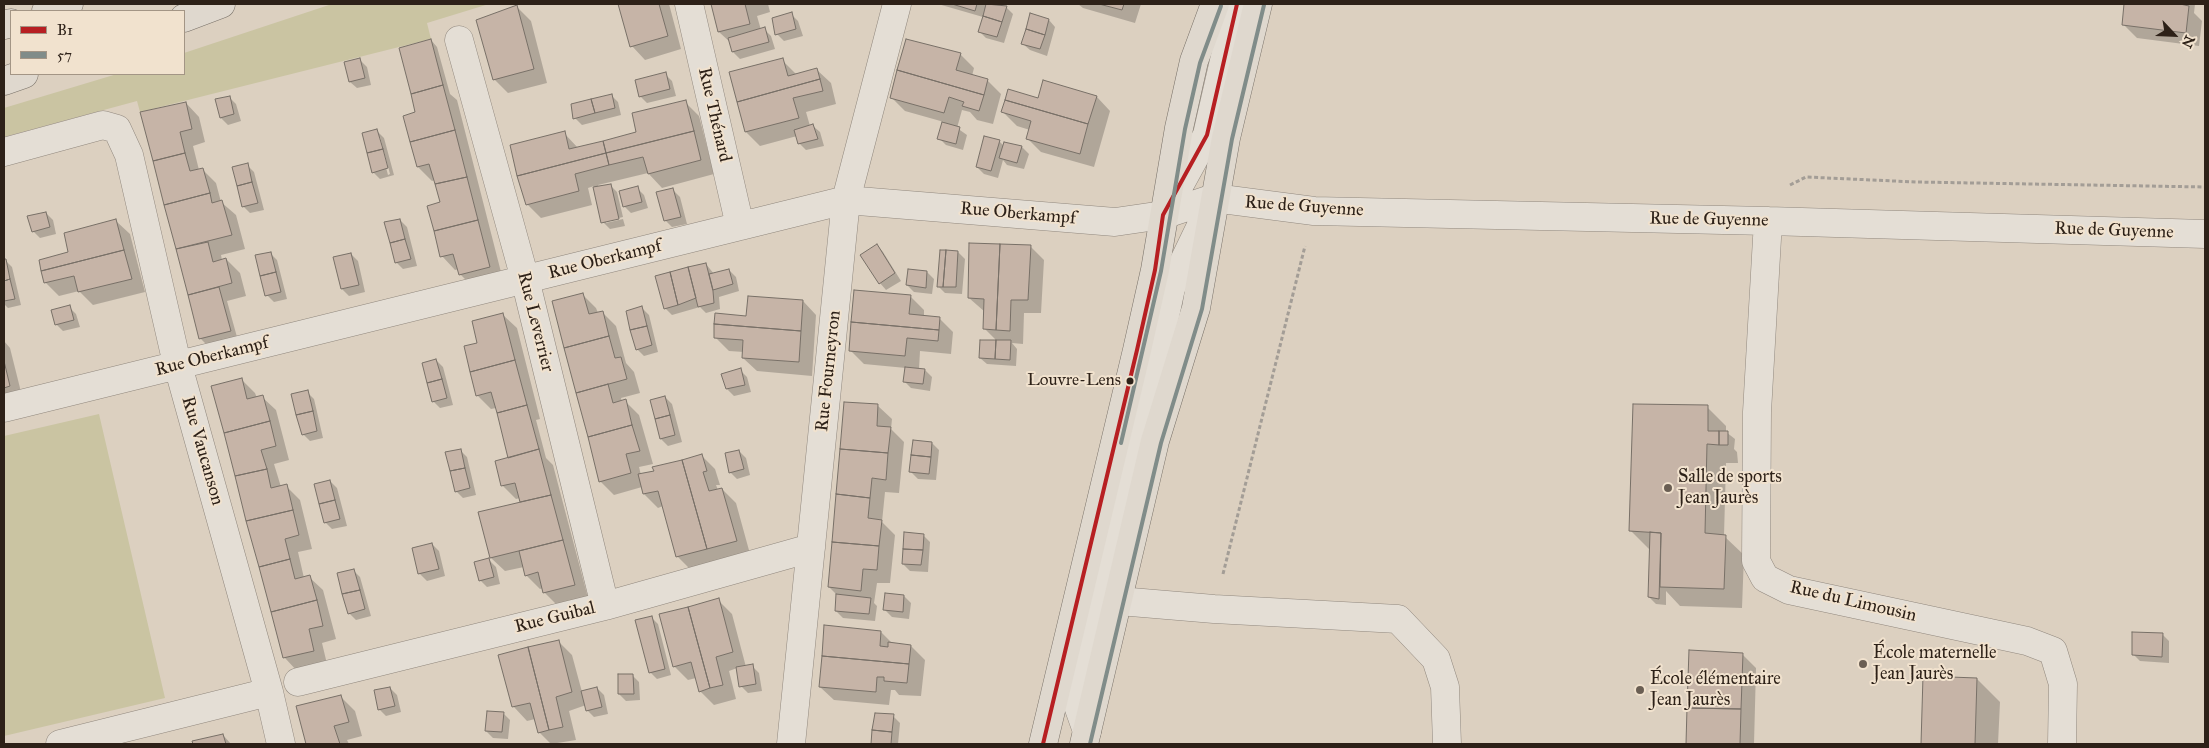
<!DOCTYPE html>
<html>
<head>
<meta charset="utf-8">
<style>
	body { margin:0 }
	#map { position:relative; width:2209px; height:748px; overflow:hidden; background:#dcd0c0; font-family:"IM FELL Great Primer",serif }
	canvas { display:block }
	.frame { position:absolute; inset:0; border:5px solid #2d2118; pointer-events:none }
	.legend { position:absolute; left:10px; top:10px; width:175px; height:65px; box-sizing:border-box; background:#f1e2ce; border:1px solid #a39585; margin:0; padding:6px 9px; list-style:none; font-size:15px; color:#2d2118 }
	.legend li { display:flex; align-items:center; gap:10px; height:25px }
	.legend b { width:25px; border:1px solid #a39585 }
	.north { position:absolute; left:2149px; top:10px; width:50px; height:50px; -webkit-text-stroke:4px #f1e2ce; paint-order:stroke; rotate:115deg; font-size:14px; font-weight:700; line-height:20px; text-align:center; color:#2d2118 }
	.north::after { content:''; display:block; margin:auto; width:18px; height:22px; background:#2d2118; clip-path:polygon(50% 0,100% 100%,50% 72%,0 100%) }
</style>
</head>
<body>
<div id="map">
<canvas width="2209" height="748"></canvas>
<div class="frame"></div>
<ul class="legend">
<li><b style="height:6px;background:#b71f22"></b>B1</li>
<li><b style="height:6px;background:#808c89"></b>57</li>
</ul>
<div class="north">N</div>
</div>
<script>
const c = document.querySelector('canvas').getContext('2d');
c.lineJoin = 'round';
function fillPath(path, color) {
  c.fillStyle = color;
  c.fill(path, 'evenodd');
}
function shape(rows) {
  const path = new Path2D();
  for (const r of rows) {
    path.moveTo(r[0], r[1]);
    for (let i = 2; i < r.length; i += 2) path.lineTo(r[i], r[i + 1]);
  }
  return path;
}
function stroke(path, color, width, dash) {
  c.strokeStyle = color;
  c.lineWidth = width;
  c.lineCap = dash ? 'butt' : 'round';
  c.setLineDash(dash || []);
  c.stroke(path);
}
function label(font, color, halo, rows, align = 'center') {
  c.font = font + ' "IM FELL Great Primer",serif';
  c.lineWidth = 4;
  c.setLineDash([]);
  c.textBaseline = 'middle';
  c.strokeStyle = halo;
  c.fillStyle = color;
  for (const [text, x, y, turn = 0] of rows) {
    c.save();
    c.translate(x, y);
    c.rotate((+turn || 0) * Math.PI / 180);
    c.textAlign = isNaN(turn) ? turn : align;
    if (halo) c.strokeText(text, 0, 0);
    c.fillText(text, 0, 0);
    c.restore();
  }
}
fillPath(shape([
	[332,4,489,4,427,23,431,39,140,112,137,101,4,137,4,108,117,74,184,74,184,53],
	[99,414,165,698,4,736,4,436]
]), '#cac4a2');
fillPath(shape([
	[619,4,669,4,681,49,645,60,632,46],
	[712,4,768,4,770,12,757,16,761,30,764,29,771,36,775,49,740,59,733,52,731,43,719,32],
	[938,4,993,4,1006,7,1013,14,1004,43,986,38,979,31,983,17],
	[1078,4,1141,4,1135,23,1083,8],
	[2125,4,2195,4,2194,13,2202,21,2199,46,2137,38,2123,24],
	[517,7,531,21,547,83,508,93,494,79],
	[791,14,798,21,803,36,784,41,777,34],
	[1049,20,1055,27,1047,56,1030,50,1023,44],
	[431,40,437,47,450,94,457,100,503,280,474,288,460,274,459,269,455,270,442,256,441,203,435,180,432,181,418,167,417,113],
	[960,54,974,68,972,76,987,80,1001,94,993,124,977,120,970,112,962,110,957,128,967,135,963,150,946,145,939,138,944,122,905,111,892,98],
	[360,60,367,67,371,85,357,88,350,82],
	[782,60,797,75,817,70,831,83,836,104,806,112,810,126,813,126,820,132,824,146,806,150,799,143,797,136,760,146,746,132,731,73],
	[665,74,672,81,676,96,647,103,640,96],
	[1044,82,1097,97,1110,111,1094,167,1041,152,1027,138,1030,130,1017,126,1003,112,1038,99],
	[611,95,618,102,621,115,582,125,575,118],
	[229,97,236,104,241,121,228,125,221,118,217,100],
	[685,102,699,116,714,174,662,188,648,173,598,185,599,187,610,185,617,192,623,217,606,221,606,223,623,219,625,226,610,229,603,222,594,186,588,188,592,205,541,218,527,204,564,133,578,148,638,133],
	[186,103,199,117,205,142,193,146,199,170,202,169,216,183,221,202,236,215,245,249,221,255,222,260,226,259,240,273,246,296,227,301,237,337,208,346,201,339,142,113],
	[377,131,384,138,394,175,380,179,373,172],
	[378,137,380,137,390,174,388,175],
	[999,141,1004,146,1005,143,1022,147,1029,154,1024,169,1007,165,1003,160,998,178,984,174,977,167],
	[247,165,254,172,264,210,250,213,243,206],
	[637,188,644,195,648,208,631,213,624,206],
	[673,190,680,197,687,224,672,227,665,220],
	[46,213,53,220,56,234,40,238,33,231],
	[400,220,407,227,417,266,403,269,396,262],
	[116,221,130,234,145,292,93,305,79,291,59,296,45,282,69,253],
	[877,245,883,252,901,281,886,290,880,283],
	[1030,246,1044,260,1041,313,1024,313,1023,344,1012,343,1017,349,1016,366,987,364,980,358,997,341,985,329,985,312,969,298],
	[958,252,965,259,962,294,945,293,938,286],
	[270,253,277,260,287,299,274,302,267,295],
	[351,254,358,261,365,292,349,296,342,289,335,258],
	[5,260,12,267,21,305,8,308,4,304,4,261],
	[706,264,714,274,729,270,736,277,739,291,719,297,720,309,706,313,700,307,672,315,665,308],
	[927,272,934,279,932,294,914,292,907,285],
	[582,294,596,308,598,313,602,312,616,326,626,363,634,372,640,393,621,398,622,402,625,401,639,415,653,464,639,467,641,475,702,456,715,469,720,485,716,485,718,490,722,489,736,503,750,554,691,570,677,556,663,506,658,508,644,494,642,487,614,495,600,481],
	[910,296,924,310,924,317,939,318,953,332,951,354,920,351,919,369,925,370,932,377,930,391,911,388,904,381,906,368,864,364,850,350],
	[803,301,816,315,812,376,757,371,743,358,744,352,729,351,715,337,747,317],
	[69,307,76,314,80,327,63,331,56,324],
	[642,308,649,315,658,352,644,356,637,349],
	[503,315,517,328,540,419,536,420,546,458,553,465,588,598,558,606,544,592,543,588,540,589,526,575,524,567,505,571,491,558,521,503,520,498,516,499,502,485,510,458,496,408,491,409,478,396,479,344],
	[4,341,10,348,23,400,4,405],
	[436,360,443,367,453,405,440,408,433,401],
	[740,370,747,377,751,392,734,396,727,389],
	[241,379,255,393,257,398,262,397,276,410,289,460,274,464,281,487,286,486,300,500,312,549,298,552,304,578,309,577,323,590,336,639,322,643,327,664,298,672,285,658,213,387],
	[307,392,314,399,323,438,310,441,303,434],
	[665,397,672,404,682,442,668,446,661,439],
	[878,406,892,419,891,429,904,442,899,493,885,492,882,522,895,535,890,583,877,583,874,603,877,606,875,621,843,618,836,611,837,595,829,587],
	[1707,407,1726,426,1726,432,1735,439,1734,449,1737,452,1738,463,1726,463,1724,536,1744,555,1742,608,1680,606,1666,591,1666,605,1656,604,1649,597,1650,550,1631,531],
	[932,443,939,450,936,480,918,479,911,472],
	[460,450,467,457,476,495,463,498,456,491],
	[739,451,746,458,750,475,737,479,730,472],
	[330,481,337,488,347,526,332,529,325,522],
	[923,535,930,542,928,572,910,571,903,564],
	[432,544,439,551,445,576,427,581,420,574],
	[489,560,496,567,500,584,487,587,480,580],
	[353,570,360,577,371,616,356,620,349,613],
	[904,596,911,603,909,619,892,617,885,610],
	[718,600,732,614,746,667,752,666,759,673,762,691,748,693,741,686,737,668,729,671,736,699,714,705,700,691,696,678,688,680,674,666],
	[651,617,658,624,671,675,657,679,650,672],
	[881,632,893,644,911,646,925,660,921,696,899,695,895,690,891,690,889,705,834,700,820,687],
	[2162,634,2169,641,2169,663,2140,661,2133,654],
	[558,641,572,655,582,692,597,688,604,695,608,714,594,717,587,710,586,705,569,711,576,740,551,744,539,732,535,719,527,721,514,707,500,656],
	[1690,652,1742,654,1756,668,1754,744,1687,744],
	[632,675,639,682,640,700,626,701,619,694],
	[1924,678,1977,679,2000,702,1998,744,1922,744],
	[390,688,397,695,401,712,386,716,379,709],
	[341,697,355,711,362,736,347,740,349,744,307,744,297,707],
	[503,713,510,720,508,739,493,738,486,731],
	[876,714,893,716,900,723,898,744,873,744],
	[223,735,231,744,194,744,193,742]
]), '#0003');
const building = shape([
	[618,4,659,4,668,36,630,47,618,4],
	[711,4,745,4,750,24,718,32,711,4],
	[952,4,977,4,975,11,952,4],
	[986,4,1007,6,1002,22,983,16,986,4],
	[1099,4,1124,4,1122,10,1099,4],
	[2124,4,2180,4,2189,6,2186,33,2122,25,2124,4],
	[517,5,534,69,493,80,476,20,517,5],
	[792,12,796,29,775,35,772,18,792,12],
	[1030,13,1049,19,1045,35,1026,29,1030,13],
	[983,16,1002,22,997,37,978,32,983,16],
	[765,27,769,42,732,52,728,38,765,27],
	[1026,29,1045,35,1040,49,1021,44,1026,29],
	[431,39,443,85,411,94,399,48,431,39],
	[906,39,961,53,956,70,988,79,984,95,897,70,906,39],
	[360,58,365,78,349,82,344,62,360,58],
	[783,58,788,76,817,68,820,79,737,102,729,72,783,58],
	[897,70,984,95,979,111,962,106,964,102,949,97,944,113,890,98,897,70],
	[666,72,670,89,639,97,635,80,666,72],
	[820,79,823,91,793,98,799,118,745,132,737,102,820,79],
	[1043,80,1097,96,1088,124,1005,100,1008,89,1038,98,1043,80],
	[443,85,455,130,410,142,403,116,415,112,411,94,443,85],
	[612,94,615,108,595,113,591,99,612,94],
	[230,96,234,114,220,118,215,99,230,96],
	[591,99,595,113,573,119,571,104,591,99],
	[686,100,694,131,606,153,603,141,636,132,632,113,686,100],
	[1005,100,1088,124,1080,154,1026,139,1031,121,1001,112,1005,100],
	[186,102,192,129,180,132,185,153,153,161,140,112,186,102],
	[942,122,960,127,956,144,937,139,942,122],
	[813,124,818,139,798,144,794,130,813,124],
	[377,129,383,149,367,153,362,133,377,129],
	[455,130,467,177,435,184,429,164,417,167,410,142,455,130],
	[565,131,569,149,603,141,606,153,517,176,510,145,565,131],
	[694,131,701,160,648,174,643,157,609,165,606,153,694,131],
	[984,136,1000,140,991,171,976,167,984,136],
	[1004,142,1022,146,1017,163,999,158,1004,142],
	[383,149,388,168,372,173,367,153,383,149],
	[185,153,190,171,203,168,210,193,164,205,153,161,185,153],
	[606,153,609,165,575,174,579,191,526,205,517,176,606,153],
	[248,163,252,182,237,186,232,167,248,163],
	[467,177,478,220,434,231,427,206,440,202,435,184,467,177],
	[252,182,258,203,242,207,237,186,252,182],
	[611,184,619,219,601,223,593,187,611,184],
	[638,186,642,202,623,207,619,191,638,186],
	[673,188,681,217,664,221,656,192,673,188],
	[210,193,212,203,222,200,232,235,176,249,164,205,210,193],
	[46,212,50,227,32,232,27,216,46,212],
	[116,219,124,250,41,271,39,260,68,252,64,233,116,219],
	[400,219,405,239,390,243,384,222,400,219],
	[478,220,490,267,459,275,453,254,440,257,434,231,478,220],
	[405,239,411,259,395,263,390,243,405,239],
	[208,242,213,262,226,258,232,283,188,295,176,249,208,242],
	[969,243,1000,244,996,330,983,329,984,299,968,298,969,243],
	[877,244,895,273,879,284,860,255,877,244],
	[1000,244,1031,245,1028,300,1011,300,1010,331,996,330,1000,244],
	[124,250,132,279,78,292,74,276,44,283,41,271,124,250],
	[940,250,946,250,943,287,937,287,940,250],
	[946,250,958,251,956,287,943,287,946,250],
	[271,252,276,272,260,276,255,255,271,252],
	[351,253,359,285,341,289,333,257,351,253],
	[4,259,6,259,10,279,4,281,4,259],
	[706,263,713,291,714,303,698,307,688,267,706,263],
	[688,267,696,298,678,305,670,272,688,267],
	[729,269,733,284,713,290,709,274,729,269],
	[908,269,927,271,926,288,906,285,908,269],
	[276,272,281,292,265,296,260,276,276,272],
	[670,272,678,305,664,309,655,276,670,272],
	[10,279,15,299,4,301,4,281,10,279],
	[219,287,231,331,199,339,188,295,219,287],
	[854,290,911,295,909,314,940,317,939,330,851,322,854,290],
	[583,293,589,314,603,311,609,336,564,348,552,301,583,293],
	[748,296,803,300,801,331,714,324,715,313,746,316,748,296],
	[70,305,74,320,55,325,51,310,70,305],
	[642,306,647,326,630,330,626,311,642,306],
	[503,313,515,360,470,372,464,346,477,343,472,321,503,313],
	[851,322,939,330,938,341,907,338,905,356,849,351,851,322],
	[714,324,801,331,799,362,742,358,743,340,714,338,714,324],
	[647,326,652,345,636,350,630,330,647,326],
	[609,336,615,358,621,357,627,379,576,393,564,348,609,336],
	[980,340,996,340,995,359,979,358,980,340],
	[996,340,1011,340,1010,360,995,359,996,340],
	[436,359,442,379,427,383,422,363,436,359],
	[515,360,527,405,497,413,491,392,476,396,470,372,515,360],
	[4,361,10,386,4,388,4,361],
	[905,367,925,369,923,384,903,382,905,367],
	[741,368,745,385,726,389,721,374,741,368],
	[242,378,247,399,263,395,270,421,224,433,211,386,242,378],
	[442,379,447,398,432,402,427,383,442,379],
	[608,384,613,403,626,399,632,425,588,437,576,393,608,384],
	[308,390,313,411,296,415,291,394,308,390],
	[665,396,670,415,655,419,650,400,665,396],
	[844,402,878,404,877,426,891,427,888,453,840,449,844,402],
	[1633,404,1708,405,1708,431,1719,431,1719,445,1707,444,1705,533,1726,535,1724,589,1660,587,1661,533,1629,531,1633,404],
	[527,405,539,449,508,458,497,413,527,405],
	[313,411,317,431,302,435,296,415,313,411],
	[670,415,675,435,660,439,655,419,670,415],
	[270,421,276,446,261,450,267,469,235,476,224,433,270,421],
	[632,425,640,451,626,454,631,473,599,482,588,437,632,425],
	[1719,431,1728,431,1728,445,1719,445,1719,431],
	[913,440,932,442,931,457,911,455,913,440],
	[461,449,465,468,450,471,445,452,461,449],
	[539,449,551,495,520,502,515,483,501,486,495,461,539,449],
	[840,449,888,453,886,480,872,478,870,498,836,494,840,449],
	[739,450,744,469,729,473,725,453,739,450],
	[702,454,707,471,703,472,709,491,722,488,737,541,707,549,682,460,702,454],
	[911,455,931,457,929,474,909,472,911,455],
	[682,460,707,549,676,557,658,491,643,494,638,474,654,471,652,467,682,460],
	[465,468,470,488,455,492,450,471,465,468],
	[267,469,271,488,287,484,293,510,246,521,235,476,267,469],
	[330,480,335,500,319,504,314,484,330,480],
	[836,494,870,498,868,518,882,520,879,546,832,542,836,494],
	[551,495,563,540,490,558,478,512,551,495],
	[335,500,340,519,324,523,319,504,335,500],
	[293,510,299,535,285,539,290,559,259,567,246,521,293,510],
	[904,532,924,534,923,550,903,549,904,532],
	[1650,532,1661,533,1659,599,1648,597,1650,532],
	[563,540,575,585,543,593,538,572,525,576,519,551,563,540],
	[832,542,879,546,877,570,863,569,861,591,828,587,832,542],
	[432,543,439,569,418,574,412,548,432,543],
	[903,549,923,550,921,565,902,564,903,549],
	[489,558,494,577,479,581,474,562,489,558],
	[290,559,295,579,310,575,317,600,271,612,259,567,290,559],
	[354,569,360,590,342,594,337,573,354,569],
	[360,590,365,609,348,614,342,594,360,590],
	[885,593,904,595,903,612,883,610,885,593],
	[836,594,871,598,869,614,835,611,836,594],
	[719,598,733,652,716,657,723,685,710,688,688,607,719,598],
	[317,600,323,626,309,629,314,651,283,658,271,612,317,600],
	[688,607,710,688,699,692,691,662,673,667,659,614,688,607],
	[652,616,665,669,649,673,635,620,652,616],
	[824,625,881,631,880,646,888,647,888,642,911,645,909,664,822,656,824,625],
	[2132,632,2163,633,2162,657,2132,655,2132,632],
	[559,640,572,692,556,697,563,727,549,730,528,647,559,640],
	[528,647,549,730,538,733,530,703,512,707,498,655,528,647],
	[1689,650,1743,653,1741,709,1687,708,1689,650],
	[822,656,909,664,907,683,884,681,884,677,877,677,876,692,819,687,822,656],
	[753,664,756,684,739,687,736,667,753,664],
	[618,674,633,674,634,694,618,694,618,674],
	[1923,676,1977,678,1975,744,1921,744,1923,676],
	[390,687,395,706,378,710,374,690,390,687],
	[597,687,602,707,586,711,581,691,597,687],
	[341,695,349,722,334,726,340,744,306,744,296,706,341,695],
	[1687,708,1741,709,1740,744,1686,744,1687,708],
	[487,711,504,712,502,732,485,731,487,711],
	[875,713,894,714,892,732,872,730,875,713],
	[872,730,892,732,891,744,871,744,872,730],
	[223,734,226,744,193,744,192,741,223,734]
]);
fillPath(building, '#c6b4a7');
stroke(building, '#787067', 1);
const minor = shape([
	[689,4,740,226],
	[459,40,525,279,605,606],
	[4,152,103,125,117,129,129,155,175,355,269,692,281,744],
	[1214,198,1314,211,1768,221,2205,234],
	[1168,206,1207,135,1237,4],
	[1768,221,1757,412,1756,561,1765,578,1789,590,2027,641,2053,651,2063,684,2062,744],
	[4,408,846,200,1115,222,1163,215,1214,198],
	[1119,601,1214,609,1398,619,1436,659,1445,687,1447,744],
	[298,682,605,606,811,548],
	[1087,731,1076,700,1112,526,1153,372,1171,288,1210,207],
	[60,744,269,692],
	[791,744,846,200,897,4]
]);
const major = shape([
	[1043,744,1137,350,1155,270,1179,128,1194,61,1215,4],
	[1084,744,1155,441,1196,308,1226,138,1258,4]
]);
const highway = shape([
	[46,11,69,4],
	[184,18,221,4],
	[4,25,11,23],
	[4,81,24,74]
]);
stroke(minor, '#91887e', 29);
stroke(major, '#787067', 29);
stroke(highway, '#787067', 29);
stroke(shape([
	[1790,185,1806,177,1916,182,2205,187],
	[1223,574,1305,246]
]), '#a39d96', 3, [4, 2.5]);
stroke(minor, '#e4ded5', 28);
stroke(major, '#dfd8ce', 28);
stroke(highway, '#dfd8ce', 28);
stroke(shape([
	[1043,744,1137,350,1155,270,1163,215,1207,135,1237,4]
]), '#b71f22', 4);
stroke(shape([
	[1121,443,1161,271,1185,129,1200,63,1221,6],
	[1090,744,1161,443,1202,309,1232,139,1264,5]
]), '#808c89', 4);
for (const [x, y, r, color] of [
	[1130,381,4.5,"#2d2118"],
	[1668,488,5,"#6a5e53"],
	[1863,664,5,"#6a5e53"],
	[1640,690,5,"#6a5e53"]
]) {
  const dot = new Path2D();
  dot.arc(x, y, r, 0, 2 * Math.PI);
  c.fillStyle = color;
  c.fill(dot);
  stroke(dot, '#f1e2ce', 2);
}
label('17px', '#2d2118', '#f1e2ce', [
	["Louvre-Lens",1121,381]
], 'right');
label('18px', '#2d2118', '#f1e2ce', [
	["Rue Thénard",714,115,77],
	["Rue de Guyenne",1304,207,4],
	["Rue Oberkampf",1018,214,5],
	["Rue de Guyenne",1709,220,1],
	["Rue de Guyenne",2114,231,2],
	["Rue Oberkampf",605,260,-14],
	["Rue Leverrier",535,322,76],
	["Rue Oberkampf",212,357,-14],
	["Rue Fourneyron",829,371,-84],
	["Rue Vaucanson",202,451,74],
	["Rue du Limousin",1853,602,13],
	["Rue Guibal",555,618,-14]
]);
label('18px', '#2d2118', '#f1e2ce', [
	["Salle de sports",1678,478],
	["Jean Jaurès",1678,499],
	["École maternelle",1873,654],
	["Jean Jaurès",1873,675],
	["École élémentaire",1650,680],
	["Jean Jaurès",1650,701]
], 'left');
</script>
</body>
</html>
